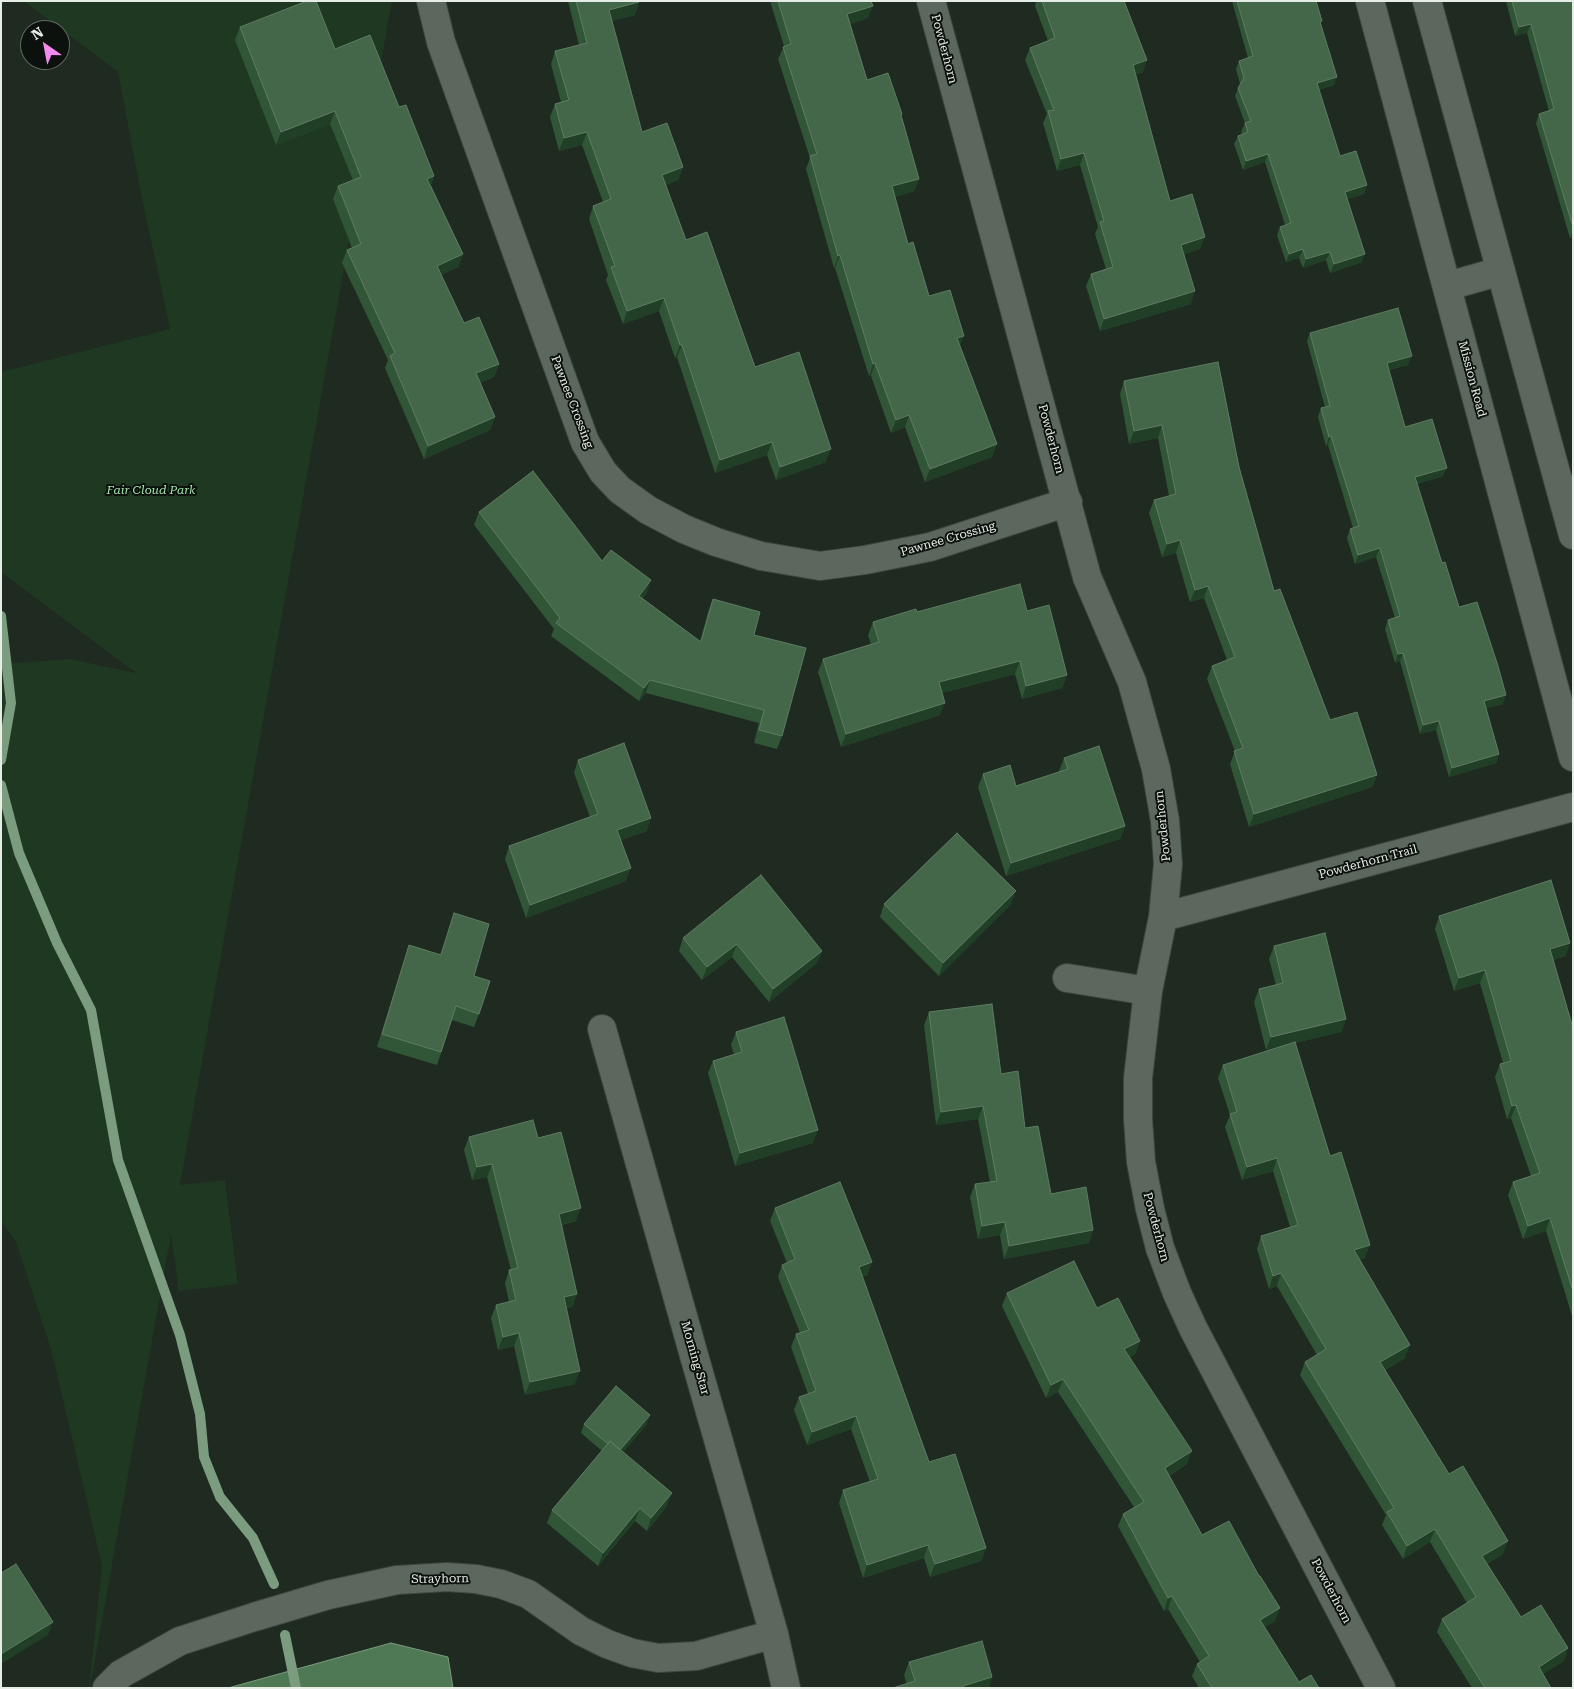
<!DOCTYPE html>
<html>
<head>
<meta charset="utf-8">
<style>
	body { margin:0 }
	#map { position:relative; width:1574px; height:1689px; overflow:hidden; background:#1f2a20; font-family:"Roboto Serif",serif }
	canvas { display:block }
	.frame { position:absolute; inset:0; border:2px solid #e6ede6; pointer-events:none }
	.north { position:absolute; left:20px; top:20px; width:50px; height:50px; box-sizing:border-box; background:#0c110d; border:1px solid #636964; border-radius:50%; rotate:327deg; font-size:14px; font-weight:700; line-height:20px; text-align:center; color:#e6ede6 }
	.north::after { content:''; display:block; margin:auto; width:18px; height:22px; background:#f38af1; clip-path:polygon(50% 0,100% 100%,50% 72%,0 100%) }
</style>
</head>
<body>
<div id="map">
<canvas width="1574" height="1689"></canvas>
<div class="frame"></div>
<div class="north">N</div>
</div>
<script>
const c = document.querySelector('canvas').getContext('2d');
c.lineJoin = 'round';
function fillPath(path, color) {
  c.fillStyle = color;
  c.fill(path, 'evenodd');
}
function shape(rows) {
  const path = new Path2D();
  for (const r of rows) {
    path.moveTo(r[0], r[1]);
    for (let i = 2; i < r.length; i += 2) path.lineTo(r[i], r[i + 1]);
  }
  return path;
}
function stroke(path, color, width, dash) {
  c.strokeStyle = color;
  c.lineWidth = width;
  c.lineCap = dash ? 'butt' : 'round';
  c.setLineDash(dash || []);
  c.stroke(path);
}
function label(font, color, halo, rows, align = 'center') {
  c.font = font + ' "Roboto Serif",serif';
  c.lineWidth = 4;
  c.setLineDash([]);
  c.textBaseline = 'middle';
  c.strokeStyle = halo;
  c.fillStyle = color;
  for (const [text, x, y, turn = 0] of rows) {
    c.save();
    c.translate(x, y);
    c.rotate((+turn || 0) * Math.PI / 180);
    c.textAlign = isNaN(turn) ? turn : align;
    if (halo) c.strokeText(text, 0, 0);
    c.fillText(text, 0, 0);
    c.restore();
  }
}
fillPath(shape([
	[26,1,392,1,180,1185,225,1180,238,1284,179,1291,171,1235,90,1688,89,1688,102,1566,51,1349,16,1242,1,1221,1,664,70,659,136,673,1,572,1,372,170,329,140,189,118,72,26,3]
]), '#1e3821');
const water = shape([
	[391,1643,448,1657,453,1688,228,1688,391,1643]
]);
fillPath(water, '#4f7954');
stroke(water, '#7c9c80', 1);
stroke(shape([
	[1,616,11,703,1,760],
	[1,785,19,853,57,943,91,1010,118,1160,180,1335,200,1414,204,1457,220,1497,253,1538,274,1584],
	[285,1635,296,1688]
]), '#7c9c80', 10);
const street = shape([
	[431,1,441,42,585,442,603,472,620,490,648,510,684,529,716,542,761,556,820,566,865,560,930,547,1068,502],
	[931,1,1087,577,1132,682,1156,769,1165,821,1168,864,1163,917,1148,991,1138,1078,1138,1119,1141,1162,1150,1209,1160,1248,1177,1293,1193,1328,1381,1688],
	[1370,1,1573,757],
	[1427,1,1573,535],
	[1448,286,1501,271],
	[1163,917,1573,807],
	[1067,978,1148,991],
	[602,1029,695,1359,774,1634,786,1688],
	[107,1688,121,1674,180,1641,254,1617,328,1595,397,1580,447,1577,476,1579,501,1584,528,1594,581,1631,607,1644,632,1653,658,1658,696,1656,774,1634]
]);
stroke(street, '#3e473f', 30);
stroke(street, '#5c685d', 28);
fillPath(shape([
	[568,1,639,1,635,15,612,21,642,132,683,167,678,180,666,185,686,240,755,367,826,462,776,480,767,455,715,473,677,357,675,358,659,311,623,324,606,280,608,275,589,219,593,206,603,202,582,145,559,151,550,117,555,104,561,102,551,64,555,51,579,45],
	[770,1,871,1,868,18,850,24,867,80,902,114,901,116,919,179,914,191,894,197,908,244,929,296,960,346,992,457,925,482,905,427,891,433,871,376,869,376,835,268,834,268,806,169,810,158,778,59,784,46],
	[1036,1,1124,1,1147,60,1143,72,1135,75,1170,201,1200,249,1184,254,1191,304,1100,331,1086,286,1091,274,1106,269,1095,234,1098,227,1080,165,1057,171,1043,123,1047,114,1025,60,1030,48,1048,41,1035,6],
	[1232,1,1316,1,1334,85,1319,90,1340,156,1367,185,1364,194,1347,199,1362,262,1330,273,1326,260,1303,268,1299,258,1286,262,1277,235,1280,227,1285,225,1265,162,1243,170,1234,144,1238,136,1242,134,1241,132,1245,123,1235,96,1238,88,1240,84,1236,69,1239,61,1248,58],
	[1506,1,1573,1,1573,237,1570,238,1536,123,1539,114,1549,111,1527,33,1515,36],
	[240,27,335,49,399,107,434,176,431,185,463,254,458,267,441,275,464,323,499,364,494,377,480,383,495,417,490,430,424,459,385,368,388,360,342,263,347,250,352,248,333,199,338,186,353,180,330,124,276,145,235,40],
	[1310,333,1408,365,1389,370,1405,427,1443,476,1417,484,1442,563,1459,607,1503,704,1486,708,1499,754,1496,763,1449,777,1436,730,1420,734,1400,661,1395,663,1385,629,1388,620,1395,618,1376,557,1355,564,1347,538,1350,529,1353,528,1328,445,1326,446,1318,417,1321,408,1325,407,1307,341],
	[1124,381,1239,467,1274,591,1330,720,1377,775,1372,787,1249,827,1230,764,1235,751,1207,679,1212,666,1227,660,1204,598,1190,602,1176,553,1162,557,1149,513,1154,500,1169,496,1158,438,1129,444,1120,394],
	[479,512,602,561,647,593,642,598,700,641,708,612,713,599,754,635,782,736,777,749,754,743,759,723,646,693,639,701,551,636,554,629,474,525],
	[1027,611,1067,675,1062,688,1022,699,1015,674,942,693,940,715,841,747,818,672,823,659,871,644,868,635,873,622,917,612],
	[1064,758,1125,826,1120,839,1006,876,978,787,983,774,1016,786,1060,772,1059,771],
	[578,760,647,831,621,840,626,881,526,918,505,859,509,846,590,817,574,773],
	[884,904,1011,904,939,976,880,917],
	[454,913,474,976,479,1014,474,1027,452,1020,437,1065,377,1047,409,945,440,955],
	[1439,916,1566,956,1553,960,1573,1028,1573,1319,1546,1231,1523,1239,1508,1195,1513,1182,1531,1176,1511,1118,1507,1119,1495,1077,1500,1064,1503,1063,1480,983,1454,991,1435,929],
	[683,938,822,951,817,963,769,1002,732,957,702,980,679,951],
	[1274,946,1346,1019,1341,1032,1295,1043,1330,1156,1365,1258,1359,1260,1405,1358,1385,1370,1449,1474,1503,1554,1487,1564,1521,1617,1568,1648,1564,1661,1543,1674,1551,1688,1472,1688,1437,1632,1442,1619,1467,1603,1430,1542,1403,1559,1382,1525,1386,1515,1300,1375,1305,1362,1317,1355,1277,1286,1269,1289,1257,1249,1261,1236,1290,1227,1273,1171,1242,1180,1225,1127,1230,1115,1218,1078,1223,1065,1279,1047,1266,1050,1254,1002,1259,989,1276,985,1269,959],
	[929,1012,1001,1074,1025,1128,1051,1194,1093,1230,1089,1243,1004,1259,1000,1235,978,1239,970,1197,975,1184,990,1182,978,1119,936,1125,924,1025],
	[736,1032,813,1143,735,1166,708,1073,713,1061,734,1054,731,1045],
	[469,1137,538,1138,576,1221,562,1225,573,1307,566,1308,575,1384,525,1395,514,1346,498,1350,491,1318,496,1305,509,1302,505,1283,509,1270,511,1270,487,1177,472,1180,464,1150],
	[775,1208,872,1262,867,1275,862,1277,929,1462,986,1548,981,1561,930,1577,924,1558,863,1578,839,1503,843,1490,870,1482,851,1429,807,1445,794,1410,799,1397,808,1394,791,1347,796,1334,800,1333,778,1277,782,1265,787,1263,770,1221],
	[1007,1293,1097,1308,1140,1341,1135,1354,1130,1357,1187,1464,1169,1476,1202,1535,1275,1621,1265,1627,1299,1682,1319,1688,1199,1688,1192,1676,1197,1664,1200,1662,1168,1609,1164,1611,1118,1526,1123,1514,1134,1507,1058,1392,1046,1398,1002,1306],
	[584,1424,647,1424,623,1452,667,1506,647,1531,635,1521,598,1566,547,1523,552,1510,602,1451,581,1433],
	[909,1662,992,1677,989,1688,893,1688,907,1684,904,1675]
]), '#315637');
fillPath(shape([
	[639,2,635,15,604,23,609,10],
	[873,6,868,18,842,27,847,14],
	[1531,24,1527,33,1515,36,1519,27],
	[1147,60,1143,72,1128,78,1133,65],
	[1337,77,1334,85,1314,92,1317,83],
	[335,111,330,124,276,145,281,132],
	[587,132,582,145,559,151,564,138],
	[1084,153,1080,165,1057,171,1061,159],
	[1268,154,1265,162,1243,170,1246,161],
	[683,167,678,180,658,188,662,175],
	[434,176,429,189,427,179],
	[919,179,914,191,887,199,892,186],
	[1367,185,1364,194,1342,201,1345,192],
	[1573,230,1573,237,1570,238],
	[1205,237,1200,249,1177,257,1181,245],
	[1303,249,1299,258,1286,262,1289,254],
	[1330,252,1326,260,1303,268,1306,259],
	[463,254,458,267,432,279,437,266],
	[1365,254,1362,262,1330,273,1334,264],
	[840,255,835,268,834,268,838,256],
	[1195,291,1191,304,1100,331,1104,319],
	[664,298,659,311,623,324,627,311],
	[964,336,959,348,957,338],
	[680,345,682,345,677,357,675,358],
	[1412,356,1408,365,1384,371,1387,363],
	[875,363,871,376,869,376,873,364],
	[499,364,494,377,472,386,476,373],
	[909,415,905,427,891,433,896,420],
	[495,417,490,430,424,459,428,446],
	[1162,425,1158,438,1129,444,1134,431],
	[1331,436,1328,445,1326,446,1329,437],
	[772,442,767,455,715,473,720,460],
	[997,444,992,457,925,482,930,469],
	[831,449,826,462,776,480,780,467],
	[1447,468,1443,476,1412,486,1415,477],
	[1180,540,1176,553,1162,557,1167,544],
	[1380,548,1376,557,1355,564,1358,555],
	[651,580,647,593,635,609,639,596],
	[1208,586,1204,598,1190,602,1195,590],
	[1403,653,1400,661,1395,663,1398,654],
	[1020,661,1015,674,934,695,939,682],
	[1067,675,1062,688,1022,699,1026,686],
	[650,680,646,693,639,701,644,688],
	[1506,695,1503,704,1481,710,1484,701],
	[945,703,940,715,841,747,846,734],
	[1439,721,1436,730,1420,734,1423,725],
	[1499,754,1496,763,1449,777,1452,768],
	[1377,775,1372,787,1249,827,1254,814],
	[651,818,647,831,612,843,617,830],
	[1125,826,1120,839,1006,876,1011,863],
	[631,868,626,881,526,918,530,905],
	[1016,891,1011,904,939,976,943,963],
	[1570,943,1566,956,1545,962,1550,949],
	[737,944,732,957,702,980,707,967],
	[822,951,817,963,769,1002,773,989],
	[1485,970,1480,983,1454,991,1459,978],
	[1346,1019,1341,1032,1266,1050,1271,1037],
	[1516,1105,1511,1118,1507,1119,1512,1106],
	[983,1106,978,1119,936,1125,941,1112],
	[818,1130,813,1143,735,1166,740,1153],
	[1277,1158,1273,1171,1242,1180,1247,1167],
	[492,1164,487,1177,472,1180,477,1167],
	[581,1208,576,1221,554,1226,559,1214],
	[1550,1218,1546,1231,1523,1239,1528,1226],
	[1005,1222,1000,1235,978,1239,982,1226],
	[1093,1230,1089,1243,1004,1259,1009,1246],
	[1370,1245,1365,1258,1349,1263,1354,1250],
	[872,1262,867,1275,854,1280,859,1267],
	[1281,1273,1277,1286,1269,1289,1273,1276],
	[577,1294,573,1307,559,1310,564,1297],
	[519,1333,514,1346,498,1350,503,1337],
	[1140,1341,1135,1354,1120,1362,1124,1349],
	[1410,1345,1405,1358,1375,1375,1380,1362],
	[580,1371,575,1384,525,1395,530,1382],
	[1063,1379,1058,1392,1046,1398,1051,1385],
	[650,1415,647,1424,615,1462,618,1453],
	[856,1416,851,1429,807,1445,812,1432],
	[1192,1451,1187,1464,1160,1481,1165,1468],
	[672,1493,667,1506,647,1531,651,1518],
	[640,1508,635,1521,598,1566,603,1553],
	[1435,1529,1430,1542,1403,1559,1407,1546],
	[1508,1541,1503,1554,1478,1569,1482,1556],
	[928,1545,924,1558,863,1578,867,1565],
	[986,1548,981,1561,930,1577,935,1564],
	[1172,1596,1168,1609,1164,1611,1168,1598],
	[1280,1608,1275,1621,1256,1633,1260,1620],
	[53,1622,48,1635,1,1664,1,1654],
	[1568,1648,1564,1661,1534,1680,1539,1667],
	[992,1677,989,1688,963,1688,963,1686]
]), '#213e26');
const building = shape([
	[307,1,316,1,335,49,370,35,399,107,406,105,434,176,427,179,463,254,437,266,464,323,479,317,499,364,476,373,495,417,428,446,390,356,395,353,347,250,361,244,338,186,361,177,335,111,281,132,240,27,307,1],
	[576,1,639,1,639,2,609,10,642,132,667,123,683,167,662,175,686,240,707,232,755,367,799,352,831,449,780,467,772,442,720,460,682,345,680,345,664,298,627,311,611,267,615,266,593,206,611,199,587,132,564,138,555,104,569,100,555,51,587,43,576,1],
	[778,1,871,1,873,6,847,14,867,80,888,73,902,114,901,115,919,179,892,186,908,244,913,242,929,296,950,290,964,336,957,338,997,444,930,469,909,415,896,420,875,363,873,364,840,255,838,256,810,156,817,154,783,47,791,44,778,1],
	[1042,1,1124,1,1147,60,1133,65,1170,201,1192,194,1205,237,1181,245,1195,291,1104,319,1091,274,1113,267,1100,222,1104,221,1084,153,1061,159,1048,111,1054,110,1030,48,1055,38,1042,1],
	[1237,1,1316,1,1322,21,1320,22,1337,77,1317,83,1340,156,1356,151,1367,185,1345,192,1365,254,1334,264,1330,252,1306,259,1303,249,1289,254,1280,227,1291,223,1268,154,1246,161,1238,136,1248,132,1245,123,1251,121,1238,88,1244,78,1239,61,1253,56,1237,1],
	[1512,1,1573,1,1573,227,1539,114,1554,109,1531,24,1519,27,1512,1],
	[1398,308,1412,356,1387,363,1405,427,1432,419,1447,468,1415,477,1442,563,1445,562,1459,607,1477,602,1498,666,1506,695,1484,701,1499,754,1452,768,1439,721,1423,725,1403,653,1398,654,1388,620,1400,616,1380,548,1358,555,1350,529,1359,526,1331,436,1329,437,1321,408,1330,406,1310,333,1398,308],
	[1218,362,1239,467,1274,591,1280,589,1330,720,1357,712,1377,775,1254,814,1234,751,1243,748,1212,666,1235,657,1208,586,1195,590,1180,540,1167,544,1154,500,1176,494,1162,425,1134,431,1124,381,1218,362],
	[533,471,602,561,611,550,651,580,639,596,701,642,713,599,760,612,754,635,806,648,782,736,759,730,764,710,650,680,644,688,556,623,560,618,479,512,533,471],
	[1020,584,1027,611,1049,605,1067,675,1026,686,1020,661,939,682,945,703,846,734,823,659,879,642,873,622,916,609,917,612,1020,584],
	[624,743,651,818,617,830,631,868,530,905,509,846,598,814,578,760,624,743],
	[1099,746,1125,826,1011,863,983,774,1010,765,1016,786,1068,769,1064,758,1099,746],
	[957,833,1016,891,943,963,884,904,957,833],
	[761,875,822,951,773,989,737,944,707,967,683,938,761,875],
	[1551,880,1570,943,1550,949,1573,1028,1573,1291,1550,1218,1528,1226,1513,1182,1540,1173,1516,1105,1512,1106,1500,1064,1511,1061,1485,970,1459,978,1439,916,1551,880],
	[454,913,489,924,474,976,490,981,479,1014,456,1006,441,1052,382,1034,409,945,441,955,454,913],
	[1325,933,1346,1019,1271,1037,1259,989,1283,983,1274,946,1325,933],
	[992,1004,1001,1074,1018,1071,1025,1128,1038,1126,1051,1194,1086,1187,1093,1230,1009,1246,1005,1222,982,1226,975,1184,997,1181,983,1106,941,1112,929,1012,992,1004],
	[784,1017,818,1130,740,1153,713,1061,742,1052,736,1032,784,1017],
	[1295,1042,1330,1156,1341,1152,1370,1245,1354,1250,1410,1345,1380,1362,1449,1474,1463,1466,1508,1541,1482,1556,1521,1617,1541,1605,1568,1648,1539,1667,1551,1688,1485,1688,1442,1619,1476,1597,1435,1529,1407,1546,1387,1512,1394,1508,1305,1362,1326,1349,1281,1273,1273,1276,1261,1236,1298,1225,1277,1158,1247,1167,1230,1114,1237,1112,1223,1065,1295,1042],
	[533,1120,538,1138,561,1132,581,1208,559,1214,577,1294,564,1297,580,1371,530,1382,519,1333,503,1337,496,1305,516,1300,509,1270,518,1268,492,1164,477,1167,469,1137,533,1120],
	[840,1182,872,1262,859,1267,929,1462,955,1454,986,1548,935,1564,928,1545,867,1565,843,1490,878,1479,856,1416,812,1432,799,1397,816,1391,796,1334,809,1330,782,1265,795,1259,775,1208,840,1182],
	[1074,1261,1097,1308,1118,1298,1140,1341,1124,1349,1192,1451,1165,1468,1202,1535,1229,1521,1259,1576,1260,1576,1280,1608,1260,1620,1299,1682,1311,1675,1319,1688,1212,1688,1197,1664,1209,1656,1172,1596,1168,1598,1123,1514,1144,1502,1063,1379,1051,1385,1007,1293,1074,1261],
	[616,1386,650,1415,620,1450,610,1441,608,1444,584,1424,616,1386],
	[610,1441,672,1493,651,1518,640,1508,603,1553,552,1510,610,1441],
	[16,1564,53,1622,1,1654,1,1573,16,1564],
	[982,1641,992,1677,963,1686,964,1688,893,1688,915,1681,909,1662,982,1641]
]);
fillPath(building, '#44674a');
stroke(building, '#5e7c62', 1);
label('12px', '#e6ede6', '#0c110d', [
	["Powderhorn",944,49,75],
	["Mission Road",1472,379,75],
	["Pawnee Crossing",572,402,69],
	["Powderhorn",1051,439,75],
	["Pawnee Crossing",948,539,-16],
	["Powderhorn",1163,826,-96],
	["Powderhorn Trail",1368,862,-15],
	["Powderhorn",1156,1227,75],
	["Morning Star",695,1358,74],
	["Strayhorn",440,1579,-1],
	["Powderhorn",1331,1591,62]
]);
label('italic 12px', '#a3e4ab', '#0c110d', [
	["Fair Cloud Park",151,490]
]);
</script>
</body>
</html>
